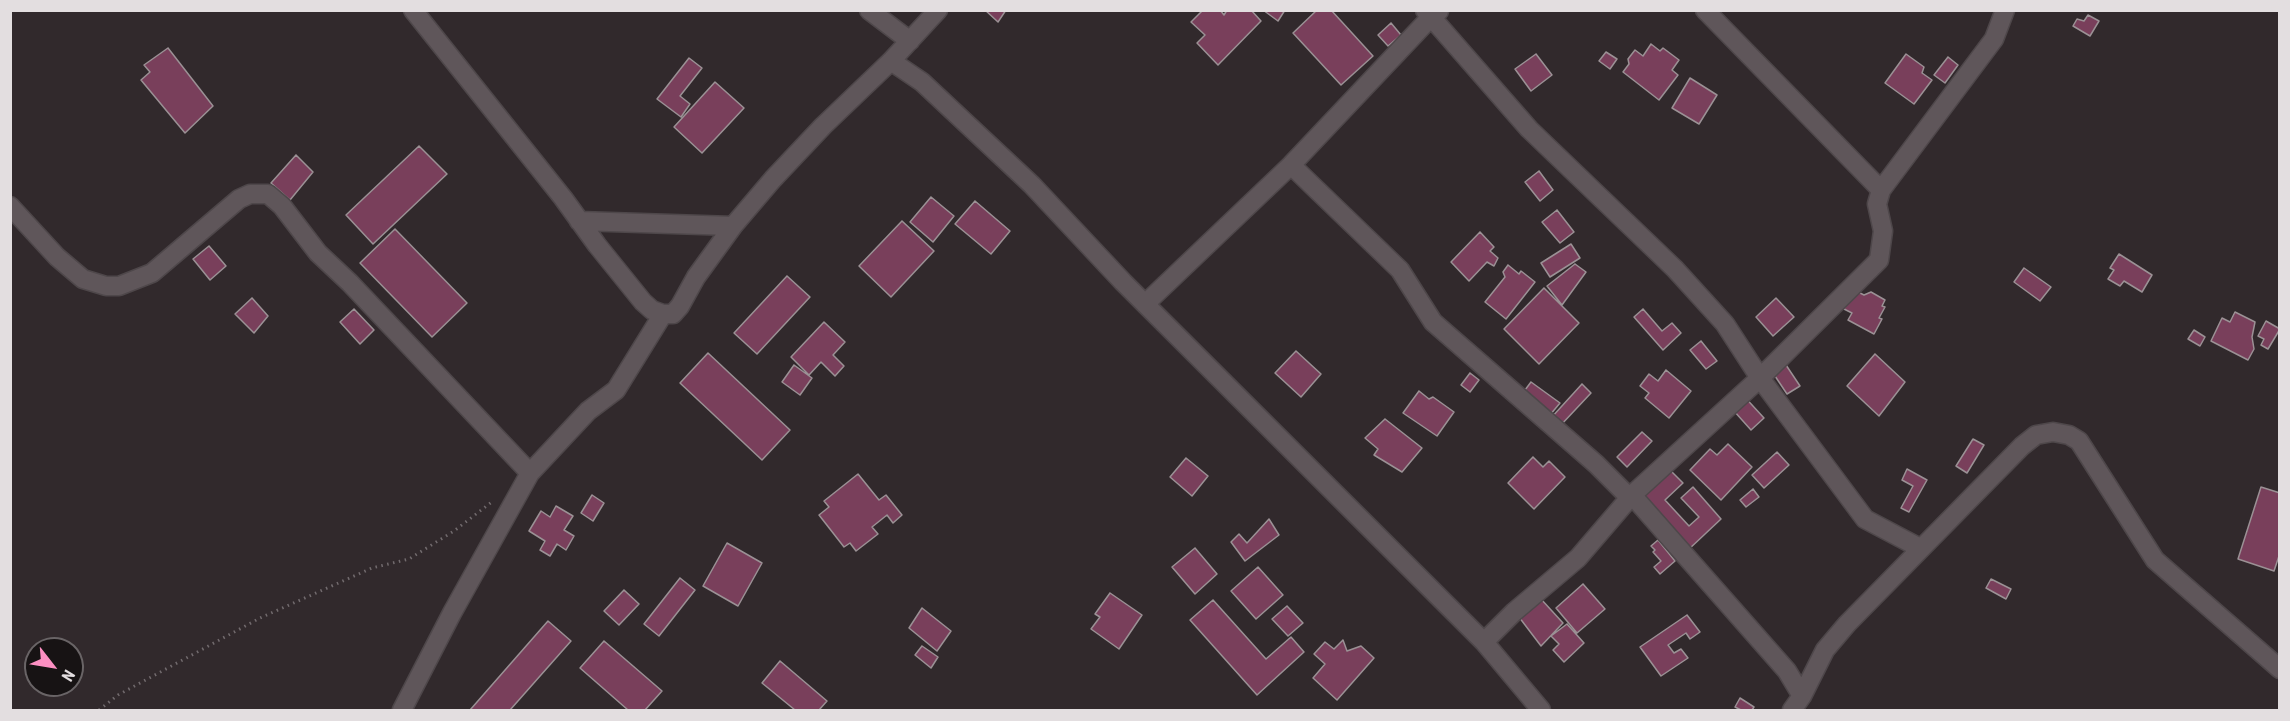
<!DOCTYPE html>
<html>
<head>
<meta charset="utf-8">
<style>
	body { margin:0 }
	#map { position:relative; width:2290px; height:721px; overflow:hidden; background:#31292c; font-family:"Roboto Condensed",sans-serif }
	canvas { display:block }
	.frame { position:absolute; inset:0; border:12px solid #e3dee0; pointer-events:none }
	.north { position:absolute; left:24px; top:637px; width:60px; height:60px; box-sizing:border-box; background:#171314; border:2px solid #696466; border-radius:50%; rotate:121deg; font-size:16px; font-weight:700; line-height:24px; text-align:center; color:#e3dee0 }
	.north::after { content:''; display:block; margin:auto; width:21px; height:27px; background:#fc8fc2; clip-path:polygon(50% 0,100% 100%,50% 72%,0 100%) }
</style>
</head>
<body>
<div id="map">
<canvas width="2290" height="721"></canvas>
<div class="frame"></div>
<div class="north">N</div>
</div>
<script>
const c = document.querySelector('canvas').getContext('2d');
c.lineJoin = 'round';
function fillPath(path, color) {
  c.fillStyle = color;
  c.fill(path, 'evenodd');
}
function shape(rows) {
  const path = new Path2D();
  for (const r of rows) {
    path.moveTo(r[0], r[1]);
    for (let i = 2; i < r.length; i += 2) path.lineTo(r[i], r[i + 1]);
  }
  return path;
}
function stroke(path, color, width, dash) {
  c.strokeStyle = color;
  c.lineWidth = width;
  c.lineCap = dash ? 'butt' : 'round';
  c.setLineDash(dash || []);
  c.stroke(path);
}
const building = shape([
	[985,10,1006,10,998,22,985,10],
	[1203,10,1220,10,1224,15,1227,10,1251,10,1261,21,1218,65,1197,43,1205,35,1191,22,1203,10],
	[1263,10,1285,10,1278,21,1263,10],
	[1317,10,1331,10,1373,56,1341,85,1293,33,1317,10],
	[2088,15,2099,21,2090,36,2073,26,2077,19,2084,21,2088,15],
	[1391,23,1401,35,1388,46,1378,35,1391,23],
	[1651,44,1660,51,1663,48,1679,60,1672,70,1678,75,1659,100,1623,72,1629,64,1628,59,1635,50,1643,56,1651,44],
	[168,48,213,106,185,133,141,80,150,72,144,65,168,48],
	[1606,52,1617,59,1610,69,1599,61,1606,52],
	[1536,54,1552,75,1531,91,1515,69,1536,54],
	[1906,54,1924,67,1922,73,1932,80,1914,104,1885,83,1906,54],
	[1948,57,1958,65,1945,83,1934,75,1948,57],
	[689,58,702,68,680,96,690,104,681,117,657,99,689,58],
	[1690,78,1717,95,1699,124,1672,108,1690,78],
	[715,82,744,108,702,153,674,127,715,82],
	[419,146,447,174,373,244,346,215,419,146],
	[296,155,313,172,290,200,271,183,296,155],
	[1539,171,1553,190,1540,201,1525,182,1539,171],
	[931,197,954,216,933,242,910,222,931,197],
	[975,201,1010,231,991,254,955,224,975,201],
	[1557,210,1574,232,1560,243,1542,222,1557,210],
	[902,221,934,251,891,297,859,266,902,221],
	[395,229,467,303,432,337,360,263,395,229],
	[1480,232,1494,247,1490,251,1498,258,1494,266,1487,262,1469,281,1451,262,1480,232],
	[1571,244,1580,258,1550,277,1541,263,1571,244],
	[209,246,226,266,210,280,193,259,209,246],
	[2119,254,2152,275,2142,292,2124,281,2120,286,2108,279,2114,270,2110,268,2119,254],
	[1575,264,1586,272,1562,305,1547,286,1575,264],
	[1508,265,1519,274,1521,271,1535,282,1506,319,1485,302,1505,277,1503,272,1508,265],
	[2024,268,2051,287,2040,301,2014,282,2024,268],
	[787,276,810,297,757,354,734,333,787,276],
	[1544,288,1579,323,1539,364,1504,329,1544,288],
	[1854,290,1864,295,1871,292,1885,300,1882,306,1885,307,1879,318,1882,319,1874,334,1848,320,1852,313,1844,309,1854,290],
	[252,298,268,316,254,333,235,314,252,298],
	[1776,298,1794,317,1773,336,1756,317,1776,298],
	[354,309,374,330,360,344,340,322,354,309],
	[1643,309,1662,331,1672,323,1681,333,1663,350,1634,317,1643,309],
	[2235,312,2255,322,2252,337,2254,349,2248,360,2211,341,2222,318,2230,322,2235,312],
	[2266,321,2280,329,2268,349,2261,345,2264,339,2258,336,2266,321],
	[824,322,845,342,833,355,844,366,835,376,821,362,809,375,791,357,824,322],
	[2194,330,2205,337,2200,346,2188,339,2194,330],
	[1701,341,1717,361,1706,369,1690,350,1701,341],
	[1296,351,1321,374,1301,397,1275,373,1296,351],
	[708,353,790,430,762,460,680,383,708,353],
	[1875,354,1905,382,1879,416,1847,386,1875,354],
	[794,365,812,378,800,395,782,382,794,365],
	[1786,365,1800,386,1787,394,1773,373,1786,365],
	[1666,370,1691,391,1669,418,1645,398,1649,393,1640,386,1649,374,1658,381,1666,370],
	[1470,373,1479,380,1470,392,1461,385,1470,373],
	[1531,382,1560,403,1550,415,1522,394,1531,382],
	[1582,384,1591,393,1560,426,1551,418,1582,384],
	[1419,391,1429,399,1433,397,1454,412,1437,436,1403,413,1419,391],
	[1741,393,1764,418,1751,430,1734,411,1741,393],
	[1385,419,1422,448,1402,472,1374,455,1378,449,1365,438,1385,419],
	[1642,432,1652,441,1627,467,1617,457,1642,432],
	[1973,439,1984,445,1967,473,1956,466,1973,439],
	[1728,444,1752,467,1721,500,1690,470,1710,449,1717,455,1728,444],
	[1777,452,1789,465,1764,488,1752,475,1777,452],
	[1533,457,1543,467,1549,461,1565,477,1534,509,1508,483,1533,457],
	[1186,458,1208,476,1192,496,1170,477,1186,458],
	[1907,469,1927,480,1909,512,1901,508,1913,486,1902,480,1907,469],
	[1670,470,1683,483,1665,500,1689,526,1699,517,1681,498,1693,487,1721,519,1688,550,1640,498,1670,470],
	[858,474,879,500,886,495,902,515,893,523,887,515,872,527,878,534,856,551,850,543,844,547,819,515,829,507,824,501,858,474],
	[2261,487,2280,493,2280,553,2274,571,2238,559,2261,487],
	[1753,489,1759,497,1746,507,1740,500,1753,489],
	[592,495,604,503,593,521,581,513,592,495],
	[556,506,573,516,564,530,574,536,566,550,557,544,550,556,540,550,545,541,529,531,541,511,550,517,556,506],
	[1269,519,1279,535,1245,561,1231,542,1239,534,1247,543,1269,519],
	[1658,540,1675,561,1660,574,1654,567,1661,561,1653,552,1655,550,1651,546,1658,540],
	[727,543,762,563,738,606,703,586,727,543],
	[1195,548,1217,574,1195,594,1172,567,1195,548],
	[1258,567,1283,595,1256,619,1231,591,1258,567],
	[680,578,695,590,659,636,644,624,680,578],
	[1991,579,2011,589,2006,599,1986,588,1991,579],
	[1583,584,1605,609,1577,633,1556,608,1583,584],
	[624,590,639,604,619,625,604,611,624,590],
	[1110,593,1142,615,1119,649,1091,629,1100,617,1095,614,1110,593],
	[1541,599,1563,623,1541,646,1519,617,1541,599],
	[1213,600,1266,659,1291,637,1304,652,1257,695,1190,620,1213,600],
	[1287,606,1303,623,1288,636,1272,619,1287,606],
	[922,608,951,631,937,651,909,628,922,608],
	[1687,615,1700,632,1690,639,1686,633,1668,645,1674,653,1681,649,1688,658,1661,676,1640,647,1687,615],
	[548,621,571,641,510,710,470,710,548,621],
	[1567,624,1584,643,1564,662,1553,650,1559,644,1551,636,1567,624],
	[1343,640,1347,651,1361,646,1374,658,1337,700,1313,678,1325,664,1314,654,1325,642,1334,649,1343,640],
	[604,641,662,691,645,710,628,710,580,668,604,641],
	[922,646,938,657,931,668,915,655,922,646],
	[780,661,827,701,819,710,795,710,762,683,780,661],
	[1740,698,1754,707,1752,710,1741,710,1735,707,1740,698]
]);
fillPath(building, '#793f5b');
stroke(building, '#9b9195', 1.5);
const minor = shape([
	[413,10,563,198,597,245,643,302,652,310,663,314,673,314,680,306,696,277,733,226,773,179,823,126,891,61,938,10],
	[869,10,910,41],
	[1425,10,1529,129,1675,269,1725,324,1760,378,1865,519,1920,548],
	[1705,10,1881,190],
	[891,61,922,82,1032,185,1123,282,1484,642,1541,710],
	[1291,165,1400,270,1433,322,1596,464,1630,498],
	[10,206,57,257,83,279,106,286,119,286,152,273,239,199,250,194,268,194,282,206,318,253,350,283,530,473],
	[579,221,733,226],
	[1145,304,1291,165,1431,17,1439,11],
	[1632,495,1787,671,1802,696],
	[1484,642,1514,612,1578,558,1632,495,1760,378,1879,260,1883,231,1877,204,1881,190,1994,39,2005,10],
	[402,710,452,613,530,473,588,411,616,390,663,314],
	[1792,710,1802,696,1825,650,1847,624,2022,446,2036,435,2053,432,2069,435,2079,441,2155,560,2280,669]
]);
stroke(minor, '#4e474a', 21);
stroke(shape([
	[99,710,118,695,260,618,372,568,409,559,454,531,493,501]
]), '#726b6e', 3, [1.5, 4.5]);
stroke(minor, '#5f565a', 18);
</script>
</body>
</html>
